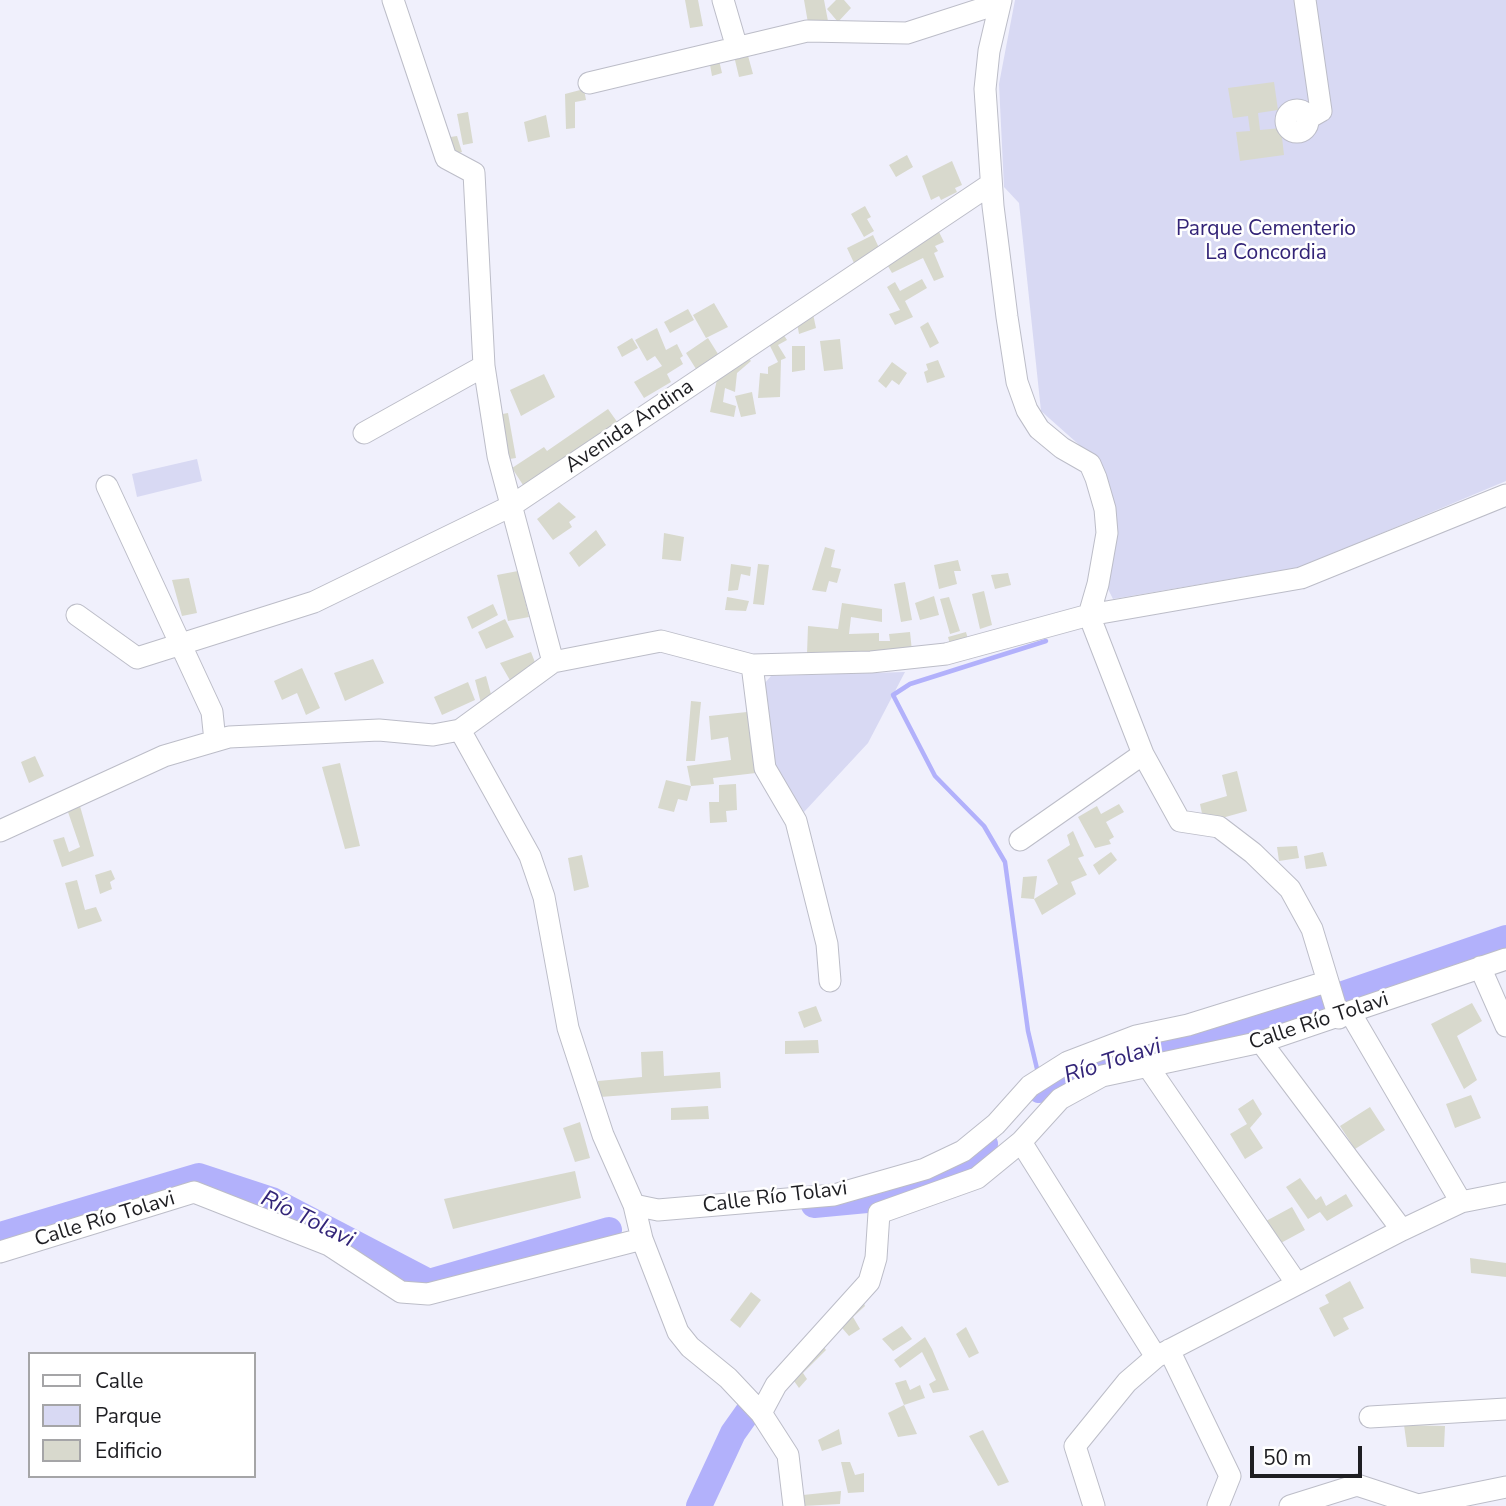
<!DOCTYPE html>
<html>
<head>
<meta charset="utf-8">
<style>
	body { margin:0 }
	#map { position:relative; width:1506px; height:1506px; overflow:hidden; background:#f0f0fc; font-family:"Nunito Sans",sans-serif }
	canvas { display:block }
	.legend { position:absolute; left:28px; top:1352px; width:228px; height:126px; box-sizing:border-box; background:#fff; border:2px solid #a5a5a7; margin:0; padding:9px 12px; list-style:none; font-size:21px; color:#1e1e22 }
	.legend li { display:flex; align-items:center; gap:14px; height:35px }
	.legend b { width:35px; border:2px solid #a5a5a7 }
	.scale { position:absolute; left:1250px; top:1446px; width:112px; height:32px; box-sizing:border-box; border:4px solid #1e1e22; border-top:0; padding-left:9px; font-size:21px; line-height:24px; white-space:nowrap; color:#1e1e22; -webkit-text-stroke:5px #fff; paint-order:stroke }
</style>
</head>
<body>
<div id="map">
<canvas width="1506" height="1506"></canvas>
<ul class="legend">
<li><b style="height:9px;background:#fff"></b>Calle</li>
<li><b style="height:19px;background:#d8d9f3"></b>Parque</li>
<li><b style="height:19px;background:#d8d9cd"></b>Edificio</li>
</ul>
<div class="scale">50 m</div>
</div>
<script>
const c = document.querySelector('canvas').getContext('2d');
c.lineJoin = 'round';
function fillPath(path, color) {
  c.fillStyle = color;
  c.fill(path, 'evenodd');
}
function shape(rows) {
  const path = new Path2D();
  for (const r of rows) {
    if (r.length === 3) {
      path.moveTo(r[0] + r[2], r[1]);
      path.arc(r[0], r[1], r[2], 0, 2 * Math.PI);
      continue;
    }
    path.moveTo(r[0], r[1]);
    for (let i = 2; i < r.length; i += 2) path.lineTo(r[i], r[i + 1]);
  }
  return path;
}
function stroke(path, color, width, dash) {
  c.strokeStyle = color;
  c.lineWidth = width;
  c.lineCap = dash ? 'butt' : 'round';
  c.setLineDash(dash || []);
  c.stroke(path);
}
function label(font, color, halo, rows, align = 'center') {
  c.font = font + ' "Nunito Sans",sans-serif';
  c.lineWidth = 5;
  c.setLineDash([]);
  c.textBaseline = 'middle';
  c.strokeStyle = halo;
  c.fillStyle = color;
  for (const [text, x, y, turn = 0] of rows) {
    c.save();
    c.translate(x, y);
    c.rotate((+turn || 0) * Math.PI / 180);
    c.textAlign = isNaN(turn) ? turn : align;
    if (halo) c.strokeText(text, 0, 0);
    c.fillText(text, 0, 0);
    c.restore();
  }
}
fillPath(shape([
	[1015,0,1506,0,1506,481,1301,567,1113,599,1108,589,1116,524,1103,466,1041,411,1019,203,1004,187,999,84],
	[197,459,202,481,137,497,132,474],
	[905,672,868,743,804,812,775,766,764,684,771,676]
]), '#d8d9f3');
stroke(shape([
	[1038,1073,1028,1031,1005,862,984,826,935,776,893,695,910,684,1046,641]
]), '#b2b1fb', 4.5);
stroke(shape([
	[1039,1090,1084,1066,1311,1005,1506,938],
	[814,1205,867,1200,937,1177,970,1158,985,1144],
	[0,1235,199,1176,272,1200,429,1282,609,1230],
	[699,1506,733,1433,750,1409]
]), '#b2b1fb', 26);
fillPath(shape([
	[685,0,698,0,703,26,690,28],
	[804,0,824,0,828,21,808,23],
	[836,0,844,0,851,8,838,22,827,9],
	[747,52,753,74,739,77,734,56],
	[718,56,722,73,712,76,709,59],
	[1274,82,1278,110,1258,113,1260,130,1281,128,1284,155,1240,161,1236,132,1250,131,1248,116,1233,118,1228,88],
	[584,89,586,100,575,102,575,128,566,129,565,94],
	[468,112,473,143,463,145,457,114],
	[546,115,550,137,528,142,524,122],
	[457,136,462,152,449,156,444,138],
	[907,155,913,167,896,177,889,165],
	[952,161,962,185,955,188,957,192,941,200,939,196,931,200,922,176],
	[865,206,871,217,867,219,874,231,864,237,851,214],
	[939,232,944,242,935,246,938,251,934,253,944,277,934,281,923,258,892,273,885,261],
	[873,235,880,250,854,263,847,248],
	[922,279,927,288,905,301,913,317,895,325,889,314,900,310,887,287,895,282,900,291],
	[714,303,728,327,706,338,693,315],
	[688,309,694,320,670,333,664,322],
	[813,314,816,328,799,334,797,323],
	[928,322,939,343,930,348,920,327],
	[657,328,666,350,677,344,683,356,680,358,683,364,667,374,671,382,644,398,634,382,662,366,655,356,647,361,635,340],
	[780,329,787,340,778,345,786,358,781,360,780,397,758,398,760,373,768,374,768,367,778,362,766,338],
	[632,338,638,348,622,357,617,347],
	[708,338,718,354,696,369,686,353],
	[840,339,843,369,824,371,820,341],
	[792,346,805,346,805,370,792,372],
	[743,352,751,361,737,373,735,392,725,388,723,402,736,406,734,417,710,412,719,370],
	[938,360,945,377,927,383,924,372,928,370,926,364],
	[892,362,907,373,899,385,892,380,886,388,878,381],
	[544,374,555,397,521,416,510,390],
	[752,392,756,414,741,417,735,396],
	[608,409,618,423,523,485,512,468,544,447,547,451],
	[508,413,516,458,503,460,497,415],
	[559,502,576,517,569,522,572,527,553,540,537,519],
	[596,530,606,545,579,567,569,553],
	[664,533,684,537,681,561,662,559],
	[825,547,835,550,831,567,841,569,837,583,829,581,826,592,812,590],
	[958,560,961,571,954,571,957,584,939,589,934,565],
	[731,564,751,567,750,576,741,574,738,590,728,591],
	[758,564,769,565,764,605,753,604],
	[518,571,529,617,508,621,497,575],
	[1008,573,1011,585,995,589,991,575],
	[189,578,197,613,182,616,172,580],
	[905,582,912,620,901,622,894,584],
	[984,591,992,625,980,629,972,594],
	[934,596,939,615,920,620,915,603],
	[727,597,749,601,746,611,725,610],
	[949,597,960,631,950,634,940,599],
	[842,603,882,609,882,622,851,617,849,634,879,633,879,641,890,641,889,634,910,632,912,651,807,654,808,626,838,629],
	[493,604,498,615,472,629,467,617],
	[505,619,514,637,486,649,478,632],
	[966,632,969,643,951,648,948,637],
	[531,652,536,665,511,682,500,663],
	[373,659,384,683,345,701,334,673],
	[302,668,320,708,306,715,297,693,282,700,274,681],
	[486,676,492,698,481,703,475,680],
	[468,682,475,700,442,715,434,697],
	[691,701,701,702,695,761,686,761],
	[747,712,756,773,713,778,714,784,691,786,687,766,731,760,728,737,711,740,709,716],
	[35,756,44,776,29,783,21,762],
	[340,763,360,846,345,849,322,767],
	[1237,771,1247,811,1204,823,1200,804,1227,796,1222,775],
	[666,780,691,786,687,801,678,799,674,812,658,808],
	[736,784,737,810,726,811,727,822,710,823,709,802,719,802,719,785],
	[1119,804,1124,812,1106,822,1114,837,1109,840,1111,844,1095,848,1078,817,1097,806,1101,814],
	[80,806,94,856,62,867,53,840,64,837,69,852,80,847,68,812],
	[1073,831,1084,856,1078,858,1087,875,1071,882,1076,894,1042,915,1034,899,1021,898,1023,877,1037,876,1034,899,1058,884,1047,860,1070,845,1067,835],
	[1297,846,1299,858,1279,861,1277,847],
	[1111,852,1117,860,1099,875,1093,865],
	[1323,852,1327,866,1306,869,1304,856],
	[582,855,589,887,574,891,568,858],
	[111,870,115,879,110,882,112,889,100,894,95,875],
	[77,880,85,910,96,907,102,921,78,929,65,883],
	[1472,1003,1482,1021,1457,1036,1477,1080,1464,1089,1431,1024],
	[816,1006,822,1021,804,1028,798,1012],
	[818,1040,819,1053,785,1054,785,1041],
	[663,1051,664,1076,720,1072,721,1088,600,1097,598,1081,642,1077,641,1052],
	[1471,1095,1481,1118,1455,1128,1446,1104],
	[1253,1099,1262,1114,1250,1128,1263,1148,1245,1159,1230,1134,1247,1124,1238,1109],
	[708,1106,709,1119,671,1120,671,1108],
	[1370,1107,1385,1130,1355,1149,1340,1126],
	[580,1122,590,1158,575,1162,563,1128],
	[575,1171,581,1198,453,1229,444,1199],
	[1300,1178,1316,1200,1321,1196,1326,1206,1346,1194,1353,1206,1327,1221,1320,1212,1308,1219,1286,1187],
	[1292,1207,1305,1230,1279,1244,1266,1221],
	[1470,1258,1506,1263,1506,1277,1471,1273],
	[1350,1281,1364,1308,1343,1318,1349,1329,1334,1337,1319,1308,1329,1303,1325,1295],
	[751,1292,761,1300,740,1328,730,1320],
	[860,1295,865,1306,853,1317,860,1329,849,1336,836,1321],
	[902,1326,912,1339,893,1351,882,1339],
	[966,1327,979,1353,969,1358,956,1334],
	[925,1337,932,1349,949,1390,933,1393,929,1384,936,1380,922,1352,900,1368,894,1360],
	[819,1340,826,1350,803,1373,807,1379,799,1388,789,1374],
	[906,1380,910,1390,920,1385,925,1398,904,1405,917,1434,898,1437,888,1413,904,1405,895,1383],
	[1404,1425,1445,1426,1444,1447,1407,1447],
	[839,1429,842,1444,822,1451,818,1440],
	[983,1430,1009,1482,998,1486,969,1436],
	[841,1462,850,1462,855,1475,864,1473,864,1492,848,1493],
	[841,1491,840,1504,803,1506,803,1495]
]), '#d8d9cd');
const minor = shape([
	[393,0,446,158,474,173,484,366,498,456,553,662],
	[723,0,737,48],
	[1001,0,989,51,985,89,993,206,1007,317,1017,382,1027,410,1039,429,1062,448,1090,464,1096,478,1105,509,1107,533,1098,584,1089,615,1143,754,1180,821,1219,827,1253,853,1290,889,1312,929,1339,1018],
	[1305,0,1321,111,1307,119],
	[589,83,807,31,907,33,1000,3],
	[1297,121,11],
	[364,433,484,366],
	[107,486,212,712,215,741],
	[77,615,137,658,314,602,511,506,991,184],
	[752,665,765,768,796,821,827,944,830,981],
	[460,730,530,856,544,897,568,1028,603,1135,634,1205,642,1239,678,1332,690,1347,728,1378,761,1413,788,1455,794,1506],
	[0,831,164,756,229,737,379,730,433,735,460,730,553,662,661,641,752,665,871,662,946,654,1089,615,1301,578,1506,495],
	[1020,840,1143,754],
	[1480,967,1506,1026],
	[1351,1014,1461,1202],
	[1261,1042,1402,1230],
	[1149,1068,1297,1284],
	[1021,1142,1156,1357],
	[634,1205,658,1210,834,1195,925,1169,963,1151,996,1124,1030,1086,1068,1062,1136,1036,1188,1025,1326,982],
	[0,1252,194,1192,329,1245,401,1292,428,1294,642,1239],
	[1169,1350,1230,1476,1218,1506],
	[761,1413,776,1385,869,1282,876,1258,879,1213,977,1178,1021,1142,1060,1099,1102,1076,1261,1042,1506,959],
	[1370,1417,1506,1409],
	[1094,1506,1075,1446,1127,1382,1156,1357,1402,1230,1461,1202,1506,1193],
	[1290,1506,1357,1485,1418,1505,1506,1487]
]);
stroke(minor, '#bcbdc8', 23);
stroke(minor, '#fff', 21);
label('21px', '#332477', '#fff', [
	["Parque Cementerio",1266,230],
	["La Concordia",1266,254]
]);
label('21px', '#1e1e22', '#fff', [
	["Avenida Andina",630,427,-34],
	["Calle Río Tolavi",1319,1022,-18],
	["Calle Río Tolavi",775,1198,-7],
	["Calle Río Tolavi",105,1220,-17]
]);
label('italic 23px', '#332578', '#fff', [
	["Río Tolavi",1113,1062,-18],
	["Río Tolavi",307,1220,26]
]);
</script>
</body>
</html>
